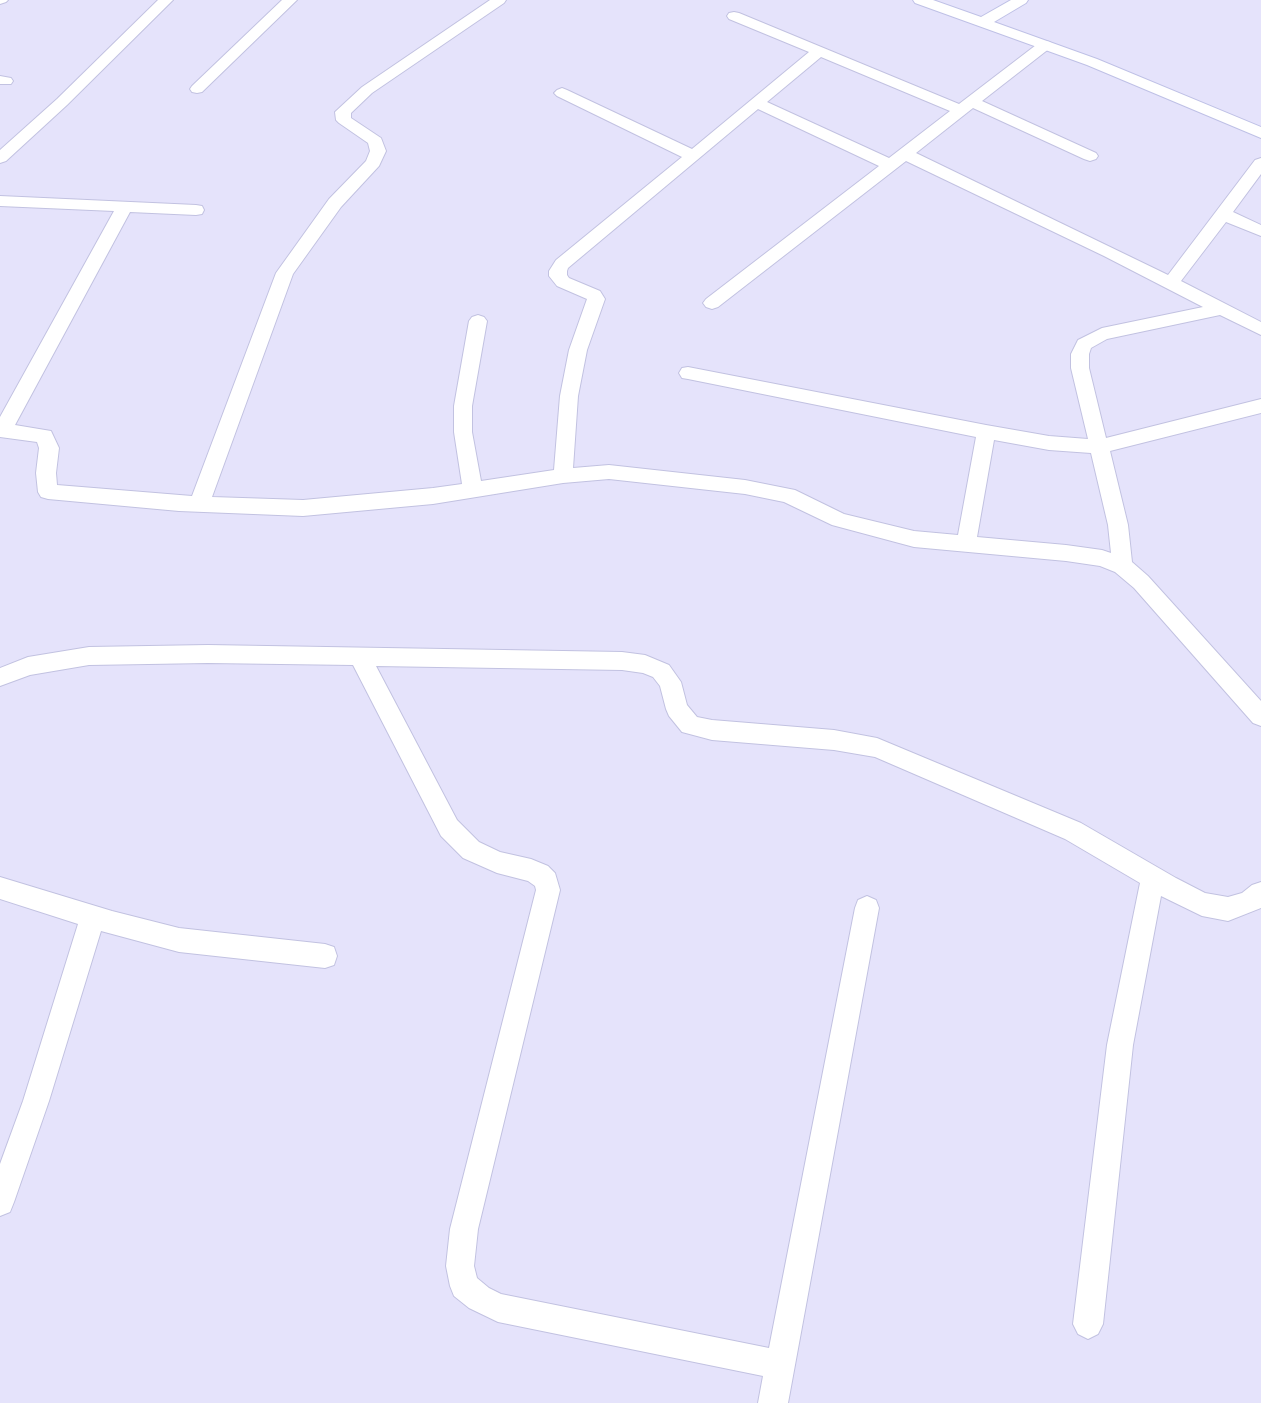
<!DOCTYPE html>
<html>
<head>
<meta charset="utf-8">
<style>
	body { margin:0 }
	canvas { display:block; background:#e5e3fb }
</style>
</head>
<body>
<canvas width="1261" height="1403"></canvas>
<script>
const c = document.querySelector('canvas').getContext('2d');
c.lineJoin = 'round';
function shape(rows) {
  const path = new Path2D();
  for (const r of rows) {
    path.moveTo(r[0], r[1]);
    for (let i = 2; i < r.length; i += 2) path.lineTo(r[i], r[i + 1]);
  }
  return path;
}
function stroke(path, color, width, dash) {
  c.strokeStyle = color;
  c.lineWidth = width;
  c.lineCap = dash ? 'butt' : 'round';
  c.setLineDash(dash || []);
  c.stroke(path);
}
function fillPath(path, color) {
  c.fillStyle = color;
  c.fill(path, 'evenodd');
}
const lane = shape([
	[0,0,8,0,6,2,0,4,0,0]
]);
const street = shape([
	[158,0,173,0,67,105,6,161,0,163,0,150,57,99,158,0],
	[282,0,297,0,202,92,197,93,192,92,190,89,192,86,282,0],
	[490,0,506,0,504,3,372,93,351,113,351,118,381,138,386,151,379,166,341,207,293,274,212,497,303,500,433,488,462,484,454,432,454,406,469,321,472,317,478,315,484,317,487,321,472,406,472,432,481,481,554,470,560,396,569,350,587,299,557,286,549,276,549,271,556,260,682,157,557,96,554,93,557,90,562,88,567,90,692,149,809,52,729,19,727,16,729,13,734,12,739,13,959,104,1040,42,1045,41,1050,42,1052,45,1050,48,982,101,1096,153,1098,156,1096,159,1090,161,1084,159,973,108,916,153,1168,275,1255,160,1261,158,1261,174,1233,212,1261,225,1261,236,1226,222,1181,281,1261,322,1261,335,1220,315,1107,339,1091,348,1089,354,1089,368,1106,438,1261,399,1261,413,1110,451,1128,525,1132,562,1148,576,1261,701,1261,726,1253,723,1134,588,1115,572,1100,566,1066,561,914,547,832,525,784,502,745,494,609,479,563,483,433,504,303,516,179,511,48,499,41,497,38,492,36,473,39,448,37,442,0,437,0,417,114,211,0,206,0,196,196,205,202,206,204,210,202,214,196,215,130,212,15,425,51,431,59,448,56,473,57,485,192,496,276,273,329,199,366,161,370,151,368,143,339,123,336,120,335,112,362,87,490,0],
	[821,57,950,111,889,158,767,102,821,57],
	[758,109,879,166,706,299,703,303,706,307,712,309,718,307,906,161,1104,256,1203,307,1102,328,1078,340,1071,354,1071,368,1088,439,1049,436,986,425,688,367,682,368,679,373,682,378,688,379,976,437,958,535,914,531,844,514,795,490,745,480,609,465,573,468,578,396,587,350,605,299,600,291,569,278,567,275,567,271,568,268,758,109],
	[994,440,1049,450,1091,453,1108,525,1111,553,1102,550,1066,545,977,537,994,440],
	[0,76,11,78,13,81,11,84,0,84,0,76],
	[208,645,622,652,645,655,669,665,681,682,687,705,697,717,712,720,834,730,877,738,1081,823,1176,878,1205,893,1228,897,1242,893,1252,885,1261,882,1261,908,1228,921,1202,916,1161,896,1133,1045,1103,1324,1098,1334,1088,1339,1078,1334,1073,1324,1107,1045,1140,883,1065,839,875,757,834,750,712,740,682,732,669,716,666,709,660,686,653,677,643,673,622,670,376,666,457,820,479,842,500,852,531,859,548,866,555,873,560,890,478,1229,474,1266,477,1278,489,1288,501,1294,769,1348,855,908,858,900,867,896,876,900,879,908,788,1403,758,1403,763,1376,498,1322,469,1308,454,1296,450,1286,446,1266,450,1229,536,890,535,886,528,881,497,873,463,858,441,836,353,665,208,663,89,665,30,675,0,686,0,668,28,657,89,647,208,645],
	[0,877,112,911,179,928,325,944,334,947,337,956,334,965,325,968,179,952,101,931,49,1101,14,1202,10,1212,0,1216,0,1164,23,1101,78,924,0,899,0,877]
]);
const secondary = shape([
	[913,0,933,0,981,17,1011,0,1028,0,1026,3,994,22,1097,59,1261,127,1261,138,1087,65,915,3,913,0]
]);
stroke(lane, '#c2c2e1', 2);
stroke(street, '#c2c2e1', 2);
stroke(secondary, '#bfc1e6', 2);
fillPath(lane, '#fff');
fillPath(street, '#fff');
fillPath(secondary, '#fff');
</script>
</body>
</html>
